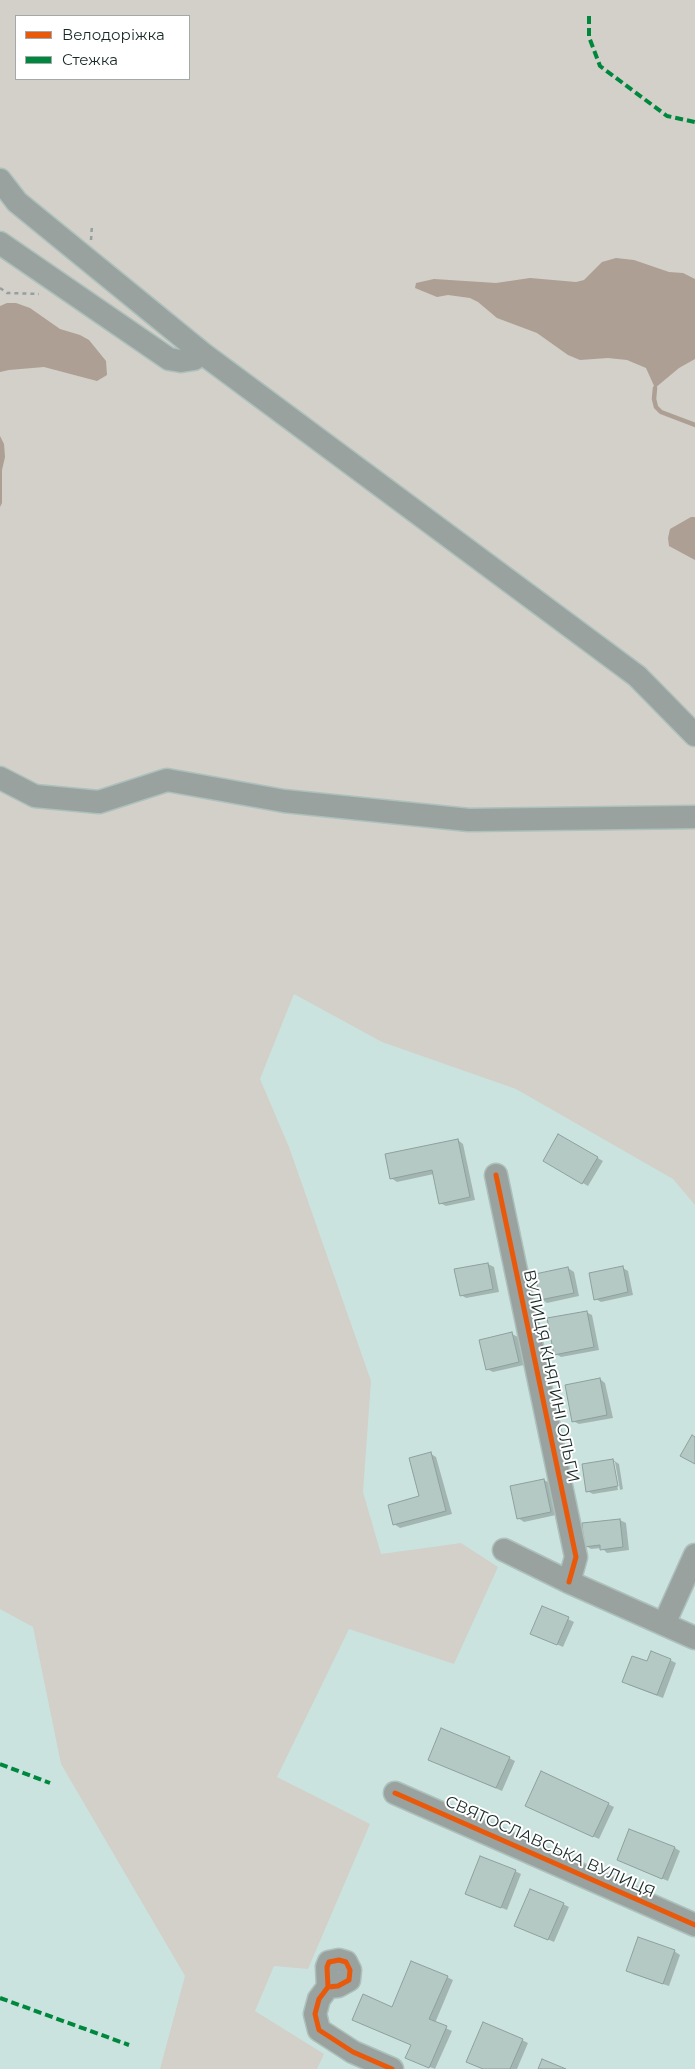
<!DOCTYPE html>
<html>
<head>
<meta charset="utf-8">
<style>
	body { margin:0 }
	#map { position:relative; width:695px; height:2069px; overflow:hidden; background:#cbe3de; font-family:Montserrat,sans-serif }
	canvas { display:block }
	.legend { position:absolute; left:15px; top:15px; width:175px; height:65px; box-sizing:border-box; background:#fff; border:1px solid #a3a9a8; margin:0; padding:6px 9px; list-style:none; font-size:15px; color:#182926 }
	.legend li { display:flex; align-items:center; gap:10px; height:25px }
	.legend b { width:25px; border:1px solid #a3a9a8 }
</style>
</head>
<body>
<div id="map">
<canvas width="695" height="2069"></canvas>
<ul class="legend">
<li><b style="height:6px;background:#e8590c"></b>Велодоріжка</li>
<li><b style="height:6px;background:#00873e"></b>Стежка</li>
</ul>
</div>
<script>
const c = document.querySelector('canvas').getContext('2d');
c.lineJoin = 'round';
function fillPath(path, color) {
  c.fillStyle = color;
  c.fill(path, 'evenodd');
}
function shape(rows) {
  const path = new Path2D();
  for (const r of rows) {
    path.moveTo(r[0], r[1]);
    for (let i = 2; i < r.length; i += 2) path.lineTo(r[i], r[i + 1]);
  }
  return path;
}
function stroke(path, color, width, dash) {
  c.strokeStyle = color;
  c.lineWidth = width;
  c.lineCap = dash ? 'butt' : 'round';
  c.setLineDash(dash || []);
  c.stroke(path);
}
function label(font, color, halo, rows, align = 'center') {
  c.font = font + ' Montserrat,sans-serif';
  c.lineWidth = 4;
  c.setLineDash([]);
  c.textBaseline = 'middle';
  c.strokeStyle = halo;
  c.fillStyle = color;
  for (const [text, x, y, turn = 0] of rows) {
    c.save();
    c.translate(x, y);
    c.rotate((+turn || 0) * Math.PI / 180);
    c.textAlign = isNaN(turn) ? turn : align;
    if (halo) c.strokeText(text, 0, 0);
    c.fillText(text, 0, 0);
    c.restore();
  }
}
fillPath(shape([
	[0,0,695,0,695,1205,673,1179,516,1089,382,1042,294,994,260,1079,289,1147,371,1381,363,1492,381,1554,461,1543,498,1567,454,1664,349,1629,277,1777,370,1824,308,1969,274,1966,255,2011,324,2054,317,2069,160,2069,185,1976,61,1764,33,1627,0,1609],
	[16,16,189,16,189,79,16,79]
]), '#d2d0c9');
fillPath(shape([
	[616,258,634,260,669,272,683,273,695,279,695,359,679,368,655,388,646,368,627,360,608,358,580,360,568,355,537,333,497,318,478,302,470,298,448,295,437,297,415,288,416,283,434,279,496,283,530,278,576,282,584,280,602,262],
	[7,303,16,303,30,308,60,329,80,335,89,340,106,361,107,375,97,381,44,367,9,370,0,372,0,306],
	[0,436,4,444,5,457,2,470,2,503,0,507],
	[691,517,695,517,695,560,669,546,668,538,670,529]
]), '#ad9f94');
fillPath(shape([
	[559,1136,603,1161,588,1186,545,1161],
	[458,1140,463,1144,475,1200,446,1206,440,1203,434,1174,397,1182,391,1178],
	[488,1264,494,1267,499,1292,466,1298,461,1295],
	[568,1268,574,1272,579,1296,547,1303,541,1299],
	[623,1268,628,1271,633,1295,601,1302,596,1299],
	[586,1312,592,1315,599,1350,561,1357,556,1354],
	[512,1334,518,1337,524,1365,493,1372,487,1369],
	[600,1379,605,1383,613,1418,579,1424,573,1421],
	[431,1454,436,1457,452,1514,400,1528,394,1524,420,1497],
	[613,1460,619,1464,623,1489,620,1490,615,1462,613,1462,618,1490,593,1494,587,1491,583,1465],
	[544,1480,550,1483,556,1515,524,1522,518,1518],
	[620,1520,626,1523,629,1550,607,1553,602,1548,591,1549,586,1546],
	[543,1607,574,1622,563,1647,538,1636],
	[670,1660,676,1663,663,1698,629,1685,648,1663],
	[509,1758,515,1761,502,1791,435,1762],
	[608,1804,614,1807,599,1839,532,1809],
	[675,1848,680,1851,668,1881,618,1860],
	[515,1871,521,1874,507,1910,467,1894],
	[563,1904,569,1907,554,1942,521,1928],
	[674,1951,680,1955,669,1986,633,1974],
	[447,1977,453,1980,435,2023,452,2031,435,2069,407,2058,412,2045,354,2020,393,2008],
	[522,2040,528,2043,517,2069,484,2069]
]), '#0003');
stroke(shape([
	[655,388,654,399,656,407,661,412,695,425]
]), '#ad9f94', 4.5);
const building = shape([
	[558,1134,598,1157,582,1184,543,1161,558,1134],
	[458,1139,470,1197,439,1204,432,1170,390,1179,385,1154,458,1139],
	[488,1263,493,1289,460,1296,454,1269,488,1263],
	[623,1266,628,1292,594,1300,589,1273,623,1266],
	[568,1267,574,1293,540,1300,535,1274,568,1267],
	[587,1311,594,1347,554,1355,547,1318,587,1311],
	[512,1332,519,1362,486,1370,479,1340,512,1332],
	[600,1378,607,1415,572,1422,565,1385,600,1378],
	[692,1435,695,1437,695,1464,680,1456,692,1435],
	[431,1452,446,1511,393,1525,388,1505,419,1496,409,1458,431,1452],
	[613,1459,618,1486,586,1492,582,1464,613,1459],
	[544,1479,551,1512,517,1519,510,1486,544,1479],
	[620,1519,623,1547,600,1550,600,1545,584,1547,582,1523,620,1519],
	[542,1606,569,1617,557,1645,530,1634,542,1606],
	[651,1651,671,1659,657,1695,622,1682,632,1656,647,1661,651,1651],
	[441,1728,510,1757,496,1788,428,1760,441,1728],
	[541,1771,609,1803,593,1837,525,1806,541,1771],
	[629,1829,675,1847,662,1879,617,1860,629,1829],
	[480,1856,516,1870,501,1908,465,1894,480,1856],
	[530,1889,564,1903,548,1940,514,1926,530,1889],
	[638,1937,675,1950,663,1984,626,1971,638,1937],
	[411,1961,448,1976,429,2019,447,2026,429,2068,405,2058,411,2045,352,2020,363,1994,392,2007,411,1961],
	[483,2022,523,2039,510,2069,483,2069,466,2062,483,2022],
	[542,2059,566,2069,538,2069,542,2059]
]);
fillPath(building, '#b4c8c4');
stroke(building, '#8da09d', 1);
const minor = shape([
	[0,180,17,202,202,353,637,676,695,735],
	[0,243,169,359,181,361,194,359,202,353],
	[0,778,35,796,99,802,167,780,284,801,469,820,695,817],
	[496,1175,576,1557,569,1582],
	[504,1550,569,1582,695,1638],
	[664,1624,695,1555],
	[395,1793,695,1925],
	[328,1987,338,1986,349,1980,350,1970,346,1962,339,1960,329,1962,327,1967,328,1987,319,1999,315,2014,319,2030,353,2052,392,2069]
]);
stroke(minor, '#acc0bc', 25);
stroke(shape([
	[91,240,92,225],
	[0,288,7,293,39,294]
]), '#95a09d', 2.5, [4, 4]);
stroke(minor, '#99a29f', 22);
stroke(shape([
	[589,16,589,37,600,66,667,116,695,122],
	[0,1764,50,1783],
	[0,1998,129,2045]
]), '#00873e', 4, [8, 4]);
stroke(shape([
	[496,1175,576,1557,569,1582],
	[395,1793,695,1925],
	[328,1987,338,1986,349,1980,350,1970,346,1962,339,1960,329,1962,327,1967,328,1987,319,1999,315,2014,319,2030,353,2052,392,2069]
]), '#e8590c', 5);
label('16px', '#182926', '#fff', [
	["ВУЛИЦЯ КНЯГИНІ ОЛЬГИ",551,1376,78],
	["СВЯТОСЛАВСЬКА ВУЛИЦЯ",550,1847,24]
]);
</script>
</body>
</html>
